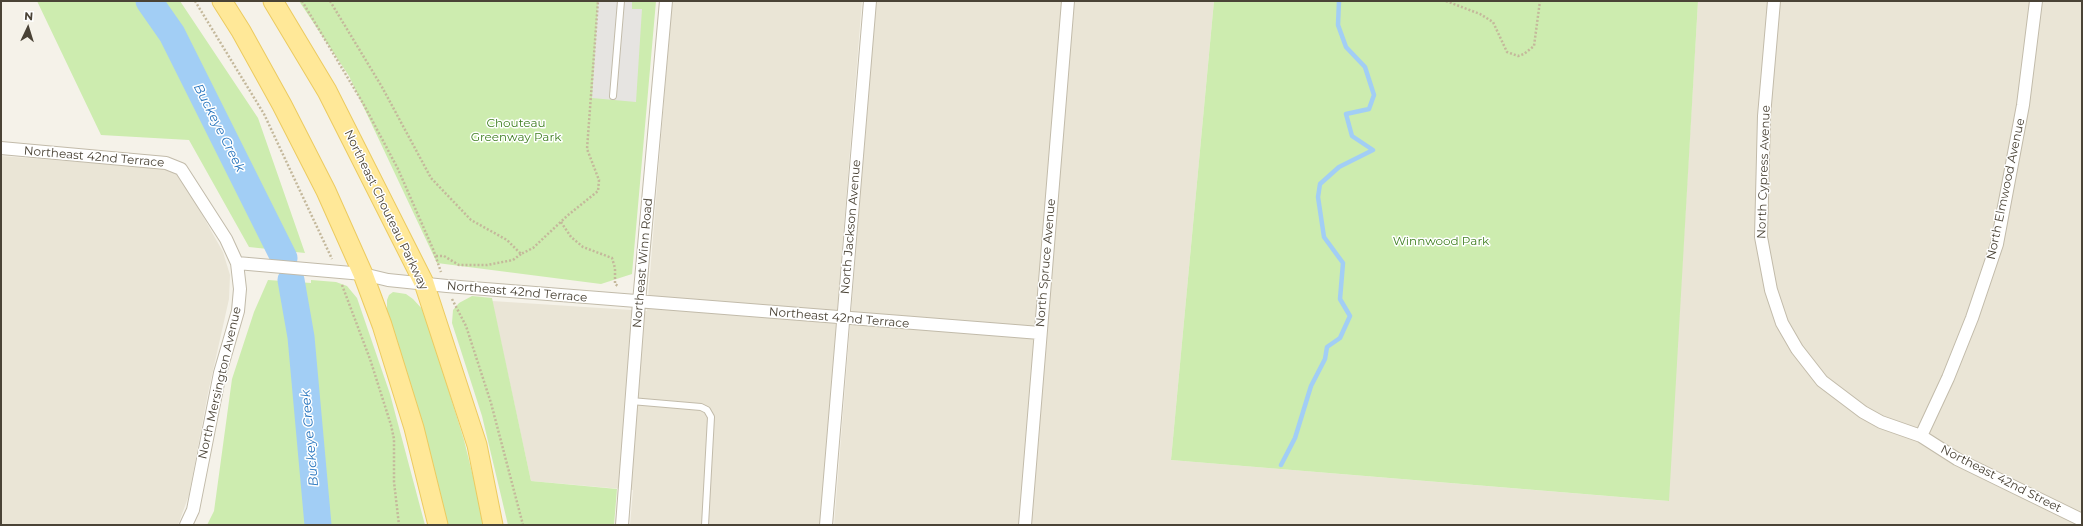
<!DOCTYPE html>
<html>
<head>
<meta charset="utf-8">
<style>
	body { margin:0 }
	#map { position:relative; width:2083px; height:526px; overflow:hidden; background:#f5f2e9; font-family:Montserrat,sans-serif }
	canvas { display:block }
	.frame { position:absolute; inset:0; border:2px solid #4a4336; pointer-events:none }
	.north { position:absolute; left:8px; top:8px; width:40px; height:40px; -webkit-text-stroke:3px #fff; paint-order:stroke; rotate:4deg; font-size:11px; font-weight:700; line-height:16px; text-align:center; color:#4a4336 }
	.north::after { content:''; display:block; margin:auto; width:14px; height:18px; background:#4a4336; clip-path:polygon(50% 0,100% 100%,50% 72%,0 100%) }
</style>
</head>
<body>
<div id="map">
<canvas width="2083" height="526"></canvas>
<div class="frame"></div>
<div class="north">N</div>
</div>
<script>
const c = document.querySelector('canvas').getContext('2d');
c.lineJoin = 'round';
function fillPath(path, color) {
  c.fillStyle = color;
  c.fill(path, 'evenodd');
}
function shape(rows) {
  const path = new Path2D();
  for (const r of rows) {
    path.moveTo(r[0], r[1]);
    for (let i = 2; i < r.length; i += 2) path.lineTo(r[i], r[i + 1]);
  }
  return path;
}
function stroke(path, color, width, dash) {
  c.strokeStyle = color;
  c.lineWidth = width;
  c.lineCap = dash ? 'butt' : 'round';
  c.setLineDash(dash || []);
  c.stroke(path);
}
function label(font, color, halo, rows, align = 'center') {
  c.font = font + ' Montserrat,sans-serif';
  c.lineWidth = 3;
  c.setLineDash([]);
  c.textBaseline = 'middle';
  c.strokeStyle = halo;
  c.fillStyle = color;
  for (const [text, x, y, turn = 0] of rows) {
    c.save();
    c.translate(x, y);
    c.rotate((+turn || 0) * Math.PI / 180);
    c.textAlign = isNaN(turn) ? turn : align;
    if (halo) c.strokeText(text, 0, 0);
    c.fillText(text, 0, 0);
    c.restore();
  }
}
fillPath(shape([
	[672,1,862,1,820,525,630,525,633,490,531,481,492,301,647,311],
	[876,1,1214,1,1171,460,1668,501,1698,1,2082,1,2082,525,834,525],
	[1,156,159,168,171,171,180,175,223,252,230,275,229,299,208,393,189,495,178,525,1,525]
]), '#eae5d6');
fillPath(shape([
	[37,1,180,1,258,118,305,253,249,247,189,140,101,135],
	[299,1,656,1,632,274,601,284,437,263,349,76],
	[1214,1,1698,1,1669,501,1171,460],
	[268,280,311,283,311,280,336,282,347,286,357,298,390,394,425,525,207,525,214,511,232,379,254,312],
	[393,292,406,294,413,299,424,311,464,440,485,525,447,525,422,423,387,315,387,300,389,295],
	[472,296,492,298,531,481,617,489,614,525,508,525,482,416,452,323,453,310,459,303]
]), '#cdecaf');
fillPath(shape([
	[598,1,632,1,632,9,642,9,636,102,592,98]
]), '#e6e4e1');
stroke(shape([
	[1281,465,1295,438,1311,386,1325,359,1327,347,1340,338,1350,316,1340,299,1343,263,1324,237,1318,197,1320,184,1339,167,1373,150,1352,136,1346,114,1369,109,1374,95,1365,67,1346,47,1338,25,1339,1]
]), '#a2cef5', 4.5);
stroke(shape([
	[149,1,172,34,284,258],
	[291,280,301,337,318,525]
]), '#a2cef5', 27);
const service = shape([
	[613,96,621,1],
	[631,401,701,407,707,410,711,417,705,525]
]);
const minor = shape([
	[1774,1,1764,116,1761,237,1771,290,1782,323,1797,349,1822,381,1863,412,1881,422,1921,436,1957,459,2082,520],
	[1,148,166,163,181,169,226,239,237,263,240,289,238,311,220,373,193,510,186,525],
	[237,263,363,274,388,280,447,286,1040,333],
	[1921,436,1948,378,1972,318,1997,244,2023,105,2036,1],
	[622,525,639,302,666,1],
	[826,525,870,1],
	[1025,525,1068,1]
]);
const primary = shape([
	[222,1,241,31,282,105,326,191,363,274,382,325,414,428,438,525],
	[273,1,327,91,424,283,477,445,493,525]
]);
stroke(service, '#c2bbaa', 8);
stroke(minor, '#c2bbaa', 14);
stroke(primary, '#eccb60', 21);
stroke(shape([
	[195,1,264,114,332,259],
	[302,1,364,105,398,169,433,249,441,272],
	[330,1,382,87,431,178,471,220,507,240,521,254,533,248,567,216,598,191,599,180,587,149,598,1],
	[1446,1,1480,14,1493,22,1507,52,1518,56,1524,54,1534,46,1540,1],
	[561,222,571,237,583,247,612,258,615,268,615,284,618,286],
	[436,256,444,256,459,265,487,265,513,260,521,254],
	[342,285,370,359,391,425,394,439,394,482,399,525],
	[452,299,466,326,491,403,523,525]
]), '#c4b89b', 2.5, [2, 2]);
stroke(service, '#fff', 6);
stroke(minor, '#fff', 12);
stroke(primary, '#ffe898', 19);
label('12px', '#428025', '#fff', [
	["Chouteau",516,123],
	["Greenway Park",516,137],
	["Winnwood Park",1441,241]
]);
label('12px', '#4a4336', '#fff', [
	["Northeast 42nd Terrace",94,157,5],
	["North Cypress Avenue",1764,172,-88],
	["North Elmwood Avenue",2006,189,-78],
	["Northeast Chouteau Parkway",386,210,64],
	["North Jackson Avenue",851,227,-85],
	["Northeast Winn Road",643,263,-85],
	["North Spruce Avenue",1046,263,-85],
	["Northeast 42nd Terrace",517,292,5],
	["Northeast 42nd Terrace",839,318,5],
	["North Mersington Avenue",220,383,-77],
	["Northeast 42nd Street",2001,479,27]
]);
label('italic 13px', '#2775be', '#fff', [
	["Buckeye Creek",219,128,63],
	["Buckeye Creek",310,438,-95]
]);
</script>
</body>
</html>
